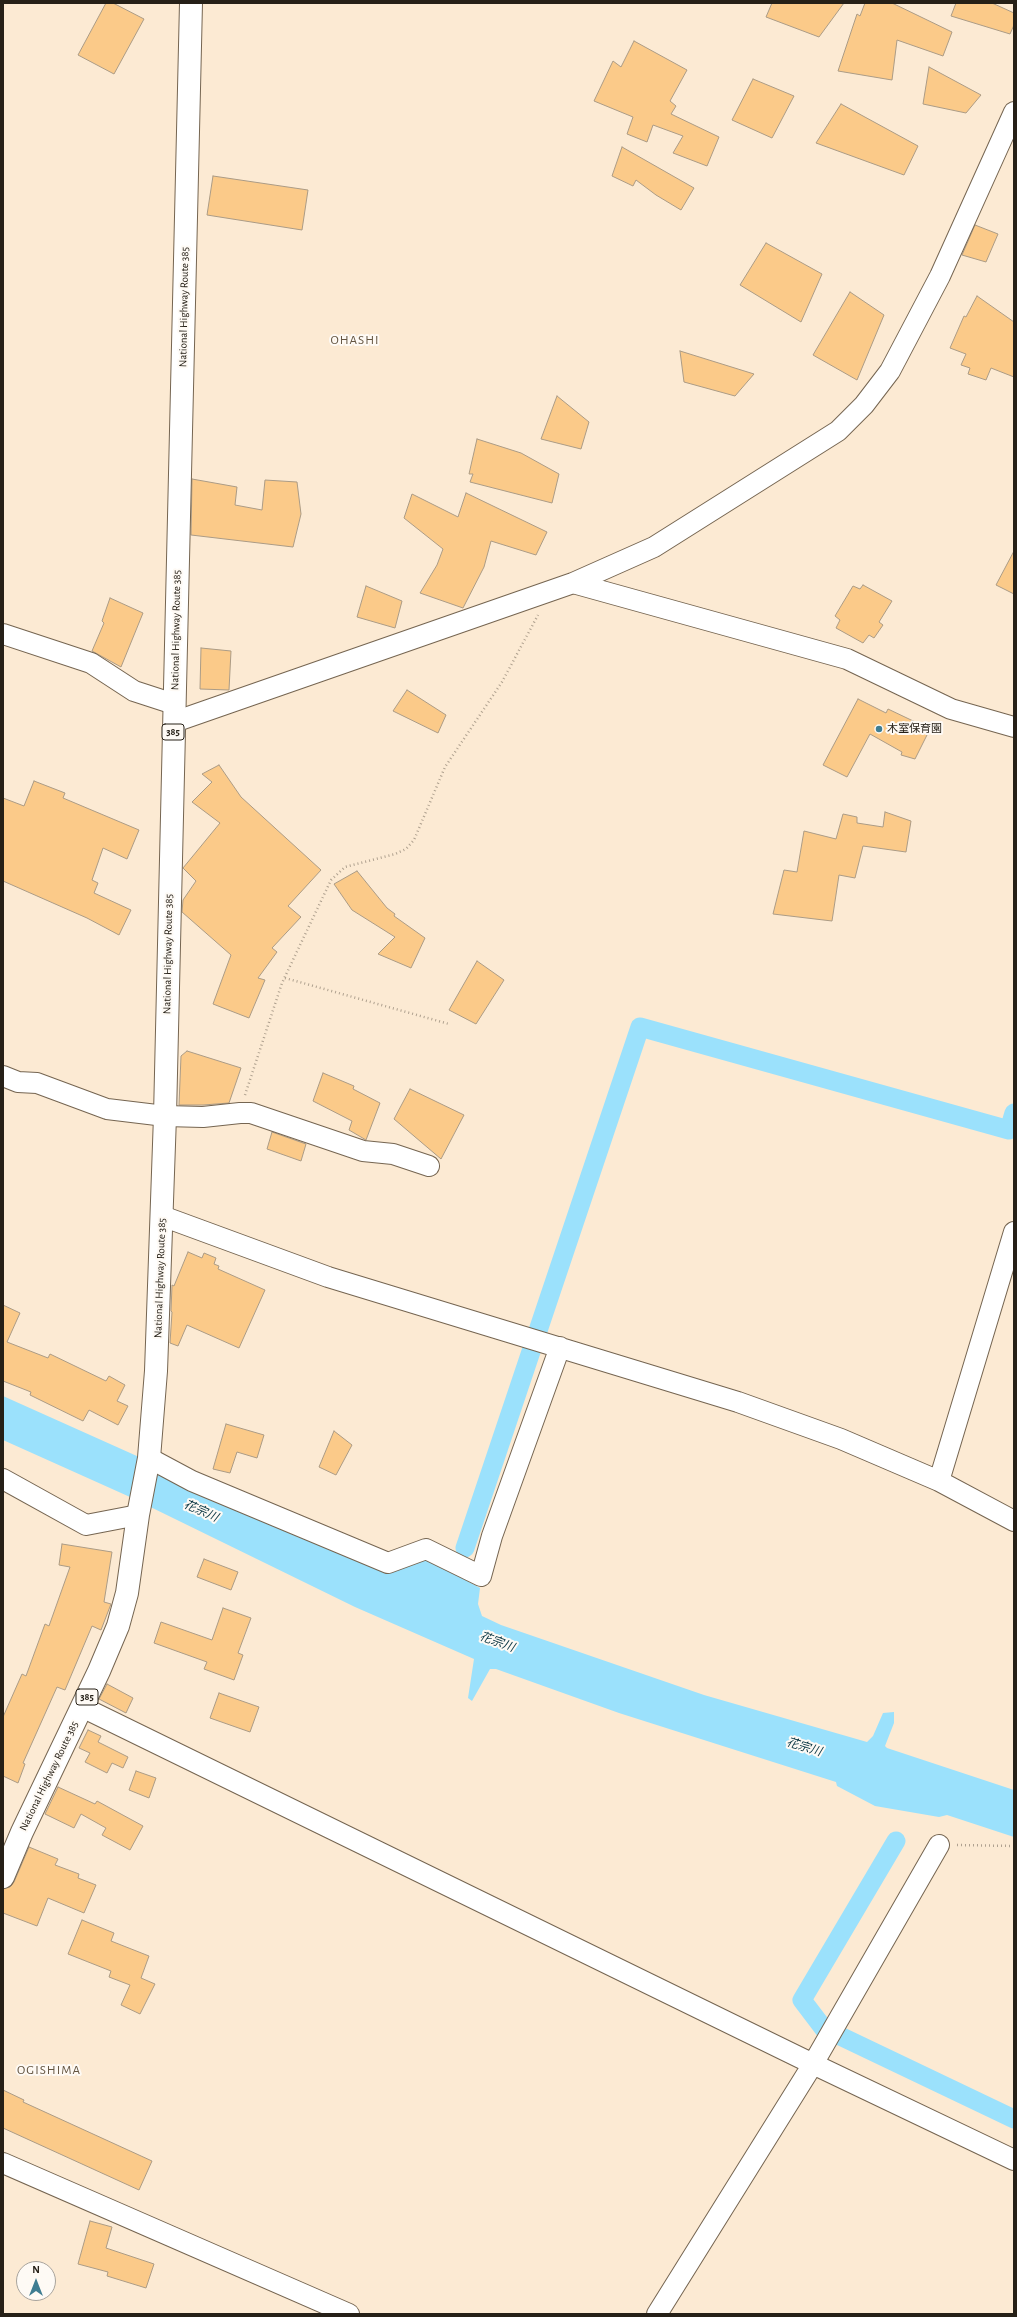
<!DOCTYPE html>
<html>
<head>
<meta charset="utf-8">
<style>
	body { margin:0 }
	#map { position:relative; width:1017px; height:2317px; overflow:hidden; background:#fcead3; font-family:"Alegreya Sans",sans-serif }
	canvas { display:block }
	.frame { position:absolute; inset:0; border:4px solid #262017; pointer-events:none }
	.north { position:absolute; left:16px; top:2261px; width:40px; height:40px; box-sizing:border-box; background:#fefaf5; border:1px solid #a8a39c; border-radius:50%; rotate:0deg; font-size:11px; font-weight:700; line-height:16px; text-align:center; color:#262017 }
	.north::after { content:''; display:block; margin:auto; width:14px; height:18px; background:#3f7d92; clip-path:polygon(50% 0,100% 100%,50% 72%,0 100%) }
</style>
</head>
<body>
<div id="map">
<canvas width="1017" height="2317"></canvas>
<div class="frame"></div>
<div class="north">N</div>
</div>
<script>
const c = document.querySelector('canvas').getContext('2d');
c.lineJoin = 'round';
function fillPath(path, color) {
  c.fillStyle = color;
  c.fill(path, 'evenodd');
}
function shape(rows) {
  const path = new Path2D();
  for (const r of rows) {
    path.moveTo(r[0], r[1]);
    for (let i = 2; i < r.length; i += 2) path.lineTo(r[i], r[i + 1]);
  }
  return path;
}
function stroke(path, color, width, dash) {
  c.strokeStyle = color;
  c.lineWidth = width;
  c.lineCap = dash ? 'butt' : 'round';
  c.setLineDash(dash || []);
  c.stroke(path);
}
function label(font, color, halo, rows, align = 'center') {
  c.font = font + ' "Alegreya Sans","Noto Sans JP",sans-serif';
  c.lineWidth = 4;
  c.setLineDash([]);
  c.textBaseline = 'middle';
  c.strokeStyle = halo;
  c.fillStyle = color;
  for (const [text, x, y, turn = 0] of rows) {
    c.save();
    c.translate(x, y);
    c.rotate((+turn || 0) * Math.PI / 180);
    c.textAlign = isNaN(turn) ? turn : align;
    if (halo) c.strokeText(text, 0, 0);
    c.fillText(text, 0, 0);
    c.restore();
  }
}
fillPath(shape([
	[3,1396,389,1569,422,1556,480,1588,478,1604,482,1616,501,1625,704,1695,867,1742,873,1736,883,1713,894,1712,894,1723,885,1746,887,1748,1014,1790,1014,1837,947,1815,939,1817,875,1806,837,1786,836,1782,619,1713,496,1669,490,1669,472,1701,468,1698,474,1659,355,1607,130,1497,3,1440]
]), '#9be1fc');
stroke(shape([
	[465,1548,640,1027,1009,1130,1014,1113],
	[824,2029,802,2000,896,1841],
	[838,2035,1014,2119]
]), '#9be1fc', 19);
const building = shape([
	[106,3,113,3,144,19,114,74,78,55,106,3],
	[772,3,844,3,819,37,766,17,772,3],
	[865,3,892,3,952,32,943,56,897,40,892,80,838,71,857,14,860,16,865,3],
	[956,3,992,3,1014,13,1014,25,1010,34,951,16,956,3],
	[634,41,687,70,670,101,676,106,671,114,719,137,707,166,673,153,683,136,653,125,647,142,627,134,633,117,594,101,613,61,621,67,634,41],
	[929,67,981,95,966,113,923,104,929,67],
	[753,79,794,96,772,138,732,120,753,79],
	[841,104,918,146,904,175,816,143,841,104],
	[622,147,694,188,681,210,656,195,636,180,633,186,612,176,622,147],
	[213,176,308,190,302,230,207,215,213,176],
	[975,225,998,234,986,262,962,255,975,225],
	[766,243,822,274,801,322,740,285,766,243],
	[850,292,884,315,857,380,813,355,850,292],
	[977,296,1014,322,1014,377,991,368,986,380,968,374,970,368,961,365,966,354,950,348,964,316,966,317,977,296],
	[680,351,754,374,735,396,684,382,680,351],
	[557,396,589,422,581,449,541,439,557,396],
	[477,439,521,453,559,474,552,503,470,482,473,474,469,474,477,439],
	[192,479,237,487,235,505,262,510,265,480,297,482,301,514,293,547,191,535,192,479],
	[466,493,547,532,536,555,491,541,484,567,463,608,420,593,437,565,443,549,404,518,412,494,458,517,466,493],
	[1014,551,1014,594,996,585,1014,551],
	[863,585,892,601,879,622,883,625,874,638,869,635,863,643,836,628,840,620,835,616,853,586,860,589,863,585],
	[366,586,402,601,395,628,357,617,366,586],
	[110,598,143,613,121,667,92,651,104,623,102,621,110,598],
	[201,648,231,651,229,690,200,689,201,648],
	[407,690,446,715,438,733,393,711,407,690],
	[858,699,886,713,888,709,930,729,915,759,901,755,902,752,870,734,847,777,823,765,858,699],
	[219,765,241,797,321,870,288,906,301,917,272,948,277,952,258,978,265,980,249,1018,213,1004,231,955,182,912,183,900,196,881,183,868,220,823,192,802,212,782,202,774,219,765],
	[34,781,65,793,63,798,139,830,127,859,103,848,92,880,98,883,94,893,131,910,119,935,87,918,3,881,3,798,24,806,34,781],
	[885,812,911,821,906,852,863,846,855,878,839,875,832,921,773,914,784,870,797,872,804,831,836,839,843,814,857,817,857,823,883,827,885,812],
	[357,871,387,908,395,914,394,916,425,938,411,968,378,954,395,937,352,910,334,884,357,871],
	[477,961,504,980,476,1024,449,1010,477,961],
	[187,1051,241,1068,229,1103,203,1105,179,1105,181,1056,187,1051],
	[323,1073,354,1086,353,1089,380,1103,366,1140,349,1130,352,1121,313,1101,323,1073],
	[410,1089,464,1115,441,1159,394,1119,410,1089],
	[272,1132,306,1144,301,1161,267,1149,272,1132],
	[188,1252,202,1258,204,1253,216,1258,214,1264,219,1266,218,1269,265,1290,239,1348,187,1325,178,1346,170,1343,172,1312,171,1311,172,1285,174,1286,188,1252],
	[3,1305,20,1313,7,1342,48,1358,50,1354,106,1381,109,1376,125,1385,117,1401,128,1406,118,1425,89,1410,83,1421,30,1395,31,1392,3,1381,3,1305],
	[226,1424,264,1435,257,1458,237,1452,230,1473,213,1469,226,1424],
	[334,1431,352,1445,336,1475,319,1467,334,1431],
	[62,1544,112,1552,104,1602,111,1604,101,1630,92,1626,65,1690,57,1687,23,1763,25,1764,18,1783,3,1776,3,1717,22,1674,26,1676,45,1624,49,1626,70,1567,59,1565,62,1544],
	[204,1559,238,1572,231,1590,197,1577,204,1559],
	[223,1608,251,1618,238,1653,243,1655,234,1680,204,1669,207,1662,154,1643,161,1622,212,1640,223,1608],
	[107,1684,133,1698,126,1713,99,1699,107,1684],
	[219,1693,259,1707,250,1732,210,1718,219,1693],
	[88,1730,101,1736,98,1742,128,1757,123,1768,112,1763,107,1773,85,1762,90,1753,79,1748,88,1730],
	[136,1771,156,1778,149,1798,129,1790,136,1771],
	[58,1787,95,1804,97,1801,143,1826,130,1850,102,1835,106,1828,81,1814,74,1828,45,1814,58,1787],
	[29,1847,58,1859,55,1865,79,1874,78,1878,96,1885,84,1913,48,1898,37,1926,3,1913,3,1889,10,1887,14,1882,29,1847],
	[82,1920,114,1933,111,1941,149,1956,141,1978,155,1984,140,2014,121,2005,130,1985,109,1977,111,1971,68,1954,82,1920],
	[3,2090,24,2100,23,2102,152,2161,139,2190,3,2128,3,2090],
	[90,2221,112,2227,106,2248,154,2264,146,2288,107,2276,108,2272,78,2264,90,2221]
]);
fillPath(building, '#fbca89');
stroke(building, '#ab9b85', 1);
const minor = shape([
	[573,583,847,659,951,709,1014,727],
	[3,634,91,663,134,691,174,704],
	[174,722,573,583,654,547,838,431,864,405,890,371,940,276,1014,112],
	[3,1076,18,1082,37,1083,107,1109,165,1116,203,1117,240,1113,251,1113,363,1151,393,1154,429,1166],
	[162,1216,328,1277,738,1402,841,1439,939,1481,1014,1521],
	[149,1458,192,1481,388,1563,426,1549,481,1576,492,1536,560,1347],
	[3,1479,86,1525,138,1515],
	[939,1481,1014,1232],
	[82,1707,813,2064,1014,2160],
	[3,2163,349,2314],
	[657,2314,813,2064,939,1845]
]);
const trunk = shape([
	[3,1877,22,1832,99,1671,118,1626,127,1593,138,1515,149,1458,156,1371,165,1116,191,3]
]);
stroke(minor, '#756551', 22);
stroke(trunk, '#756551', 24);
stroke(shape([
	[285,978,449,1024],
	[245,1095,282,983,331,880,345,867,395,854,406,849,414,840,445,767,502,682,538,615],
	[957,1845,1014,1846]
]), '#afa18f', 2.5, [1, 3]);
stroke(minor, '#fff', 20);
stroke(trunk, '#fff', 22);
for (const [x, y, r, color] of [
	[879,729,4,"#3f7d92"]
]) {
  const dot = new Path2D();
  dot.arc(x, y, r, 0, 2 * Math.PI);
  c.fillStyle = color;
  c.fill(dot);
  stroke(dot, '#fefaf5', 1.5);
}
for (const [x, y, w] of [
	[173,732,22],
	[87,1697,22]
]) {
  const box = new Path2D();
  box.roundRect(x - w / 2, y - 8, w, 16, 3);
  c.fillStyle = '#fefaf5';
  c.fill(box);
  stroke(box, '#262017', 1);
}
label('bold 10px', '#262017', null, [
	["385",173,732],
	["385",87,1697]
]);
label('11px', '#262017', '#fefaf5', [
	["National Highway Route 385",184,307,-89],
	["National Highway Route 385",176,630,-89],
	["National Highway Route 385",168,954,-89],
	["National Highway Route 385",160,1278,-88],
	["National Highway Route 385",49,1776,-64]
]);
label('11px', '#262017', '#fefaf5', [
	["木室保育園",887,729]
], 'left');
label('italic 12px', '#093542', '#fefaf5', [
	["花宗川",201,1511,24],
	["花宗川",497,1642,20],
	["花宗川",804,1747,17]
]);
c.letterSpacing = '1px';
label('13px', '#645541', '#fefaf5', [
	["OHASHI",355,340],
	["OGISHIMA",49,2070]
]);
c.letterSpacing = '0px';
</script>
</body>
</html>
